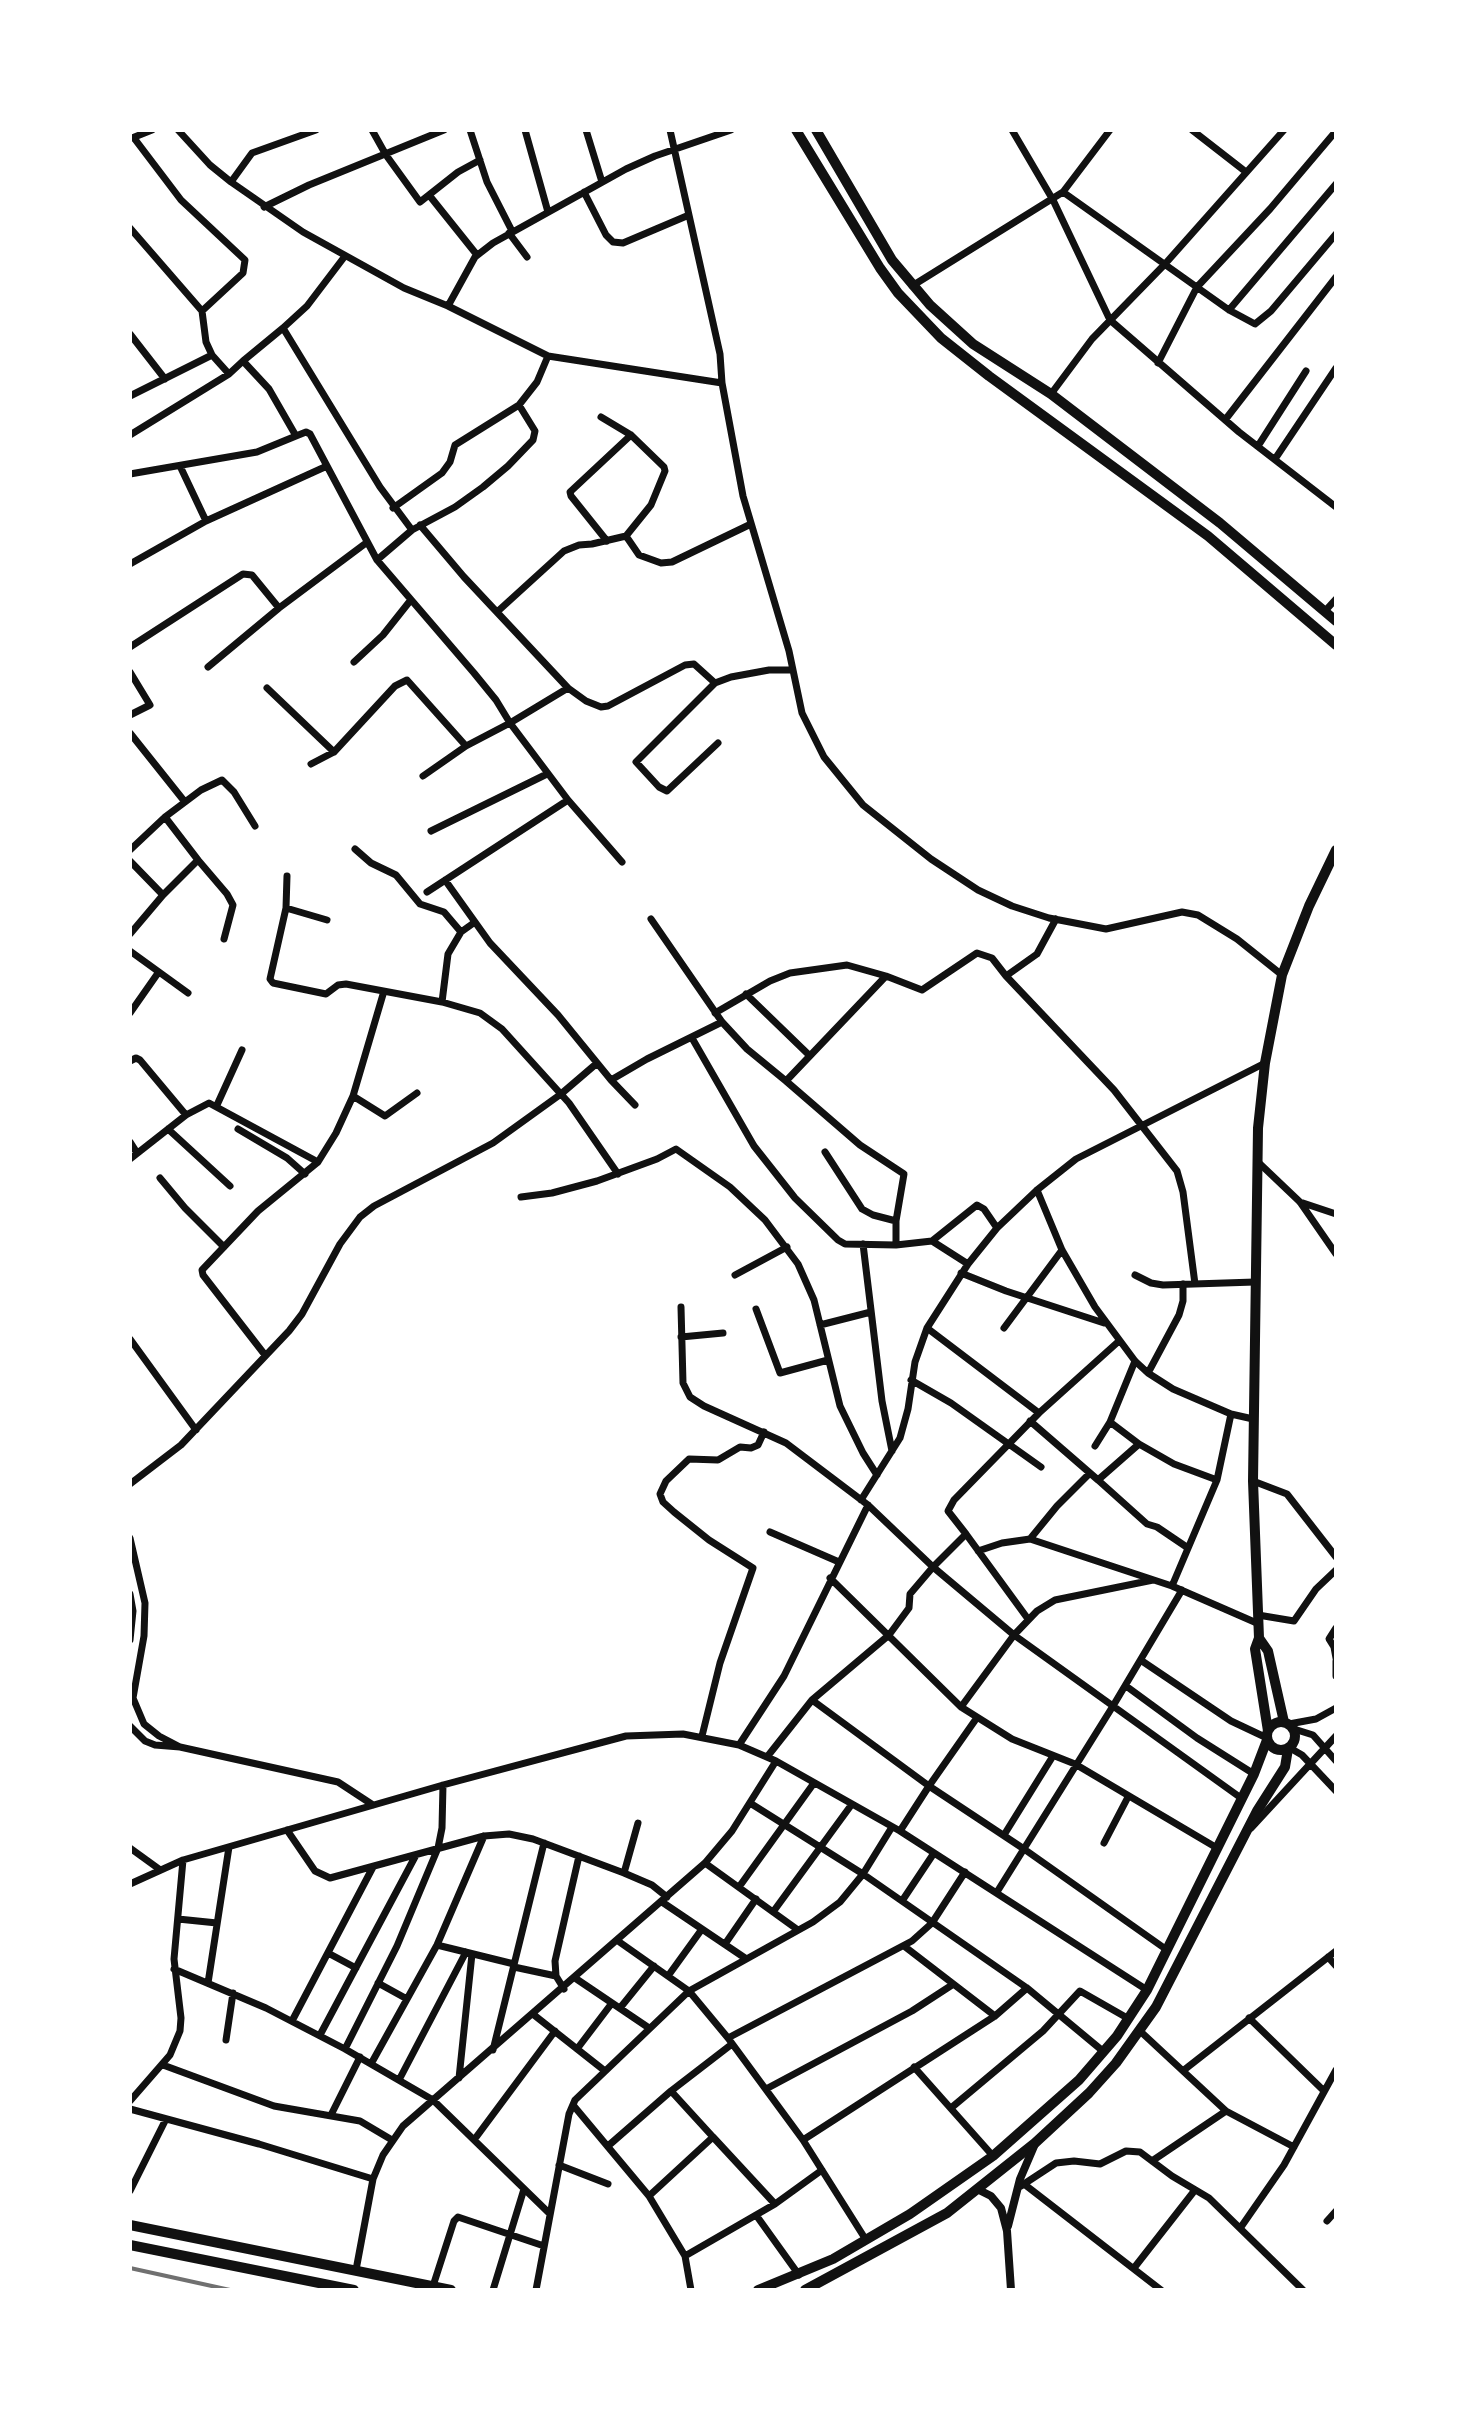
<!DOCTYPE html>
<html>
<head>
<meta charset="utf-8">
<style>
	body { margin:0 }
	#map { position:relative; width:1466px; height:2420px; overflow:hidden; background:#fff; font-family:"Varela Round",sans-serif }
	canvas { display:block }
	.frame { position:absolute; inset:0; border:132px solid #fff; pointer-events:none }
</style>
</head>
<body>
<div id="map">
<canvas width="1466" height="2420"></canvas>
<div class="frame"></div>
</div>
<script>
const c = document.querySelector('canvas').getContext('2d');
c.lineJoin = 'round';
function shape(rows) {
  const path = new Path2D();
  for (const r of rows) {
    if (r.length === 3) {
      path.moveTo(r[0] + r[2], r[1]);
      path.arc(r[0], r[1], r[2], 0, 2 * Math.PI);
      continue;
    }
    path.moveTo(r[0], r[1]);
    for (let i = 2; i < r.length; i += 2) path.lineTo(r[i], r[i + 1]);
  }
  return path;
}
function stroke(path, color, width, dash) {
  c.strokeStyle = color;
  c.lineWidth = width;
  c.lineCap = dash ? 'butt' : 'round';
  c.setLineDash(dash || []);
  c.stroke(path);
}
stroke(shape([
	[178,130,210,165,231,182,303,232,404,288,448,306,548,356,722,383],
	[372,130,386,155,420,202,458,172,480,160],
	[470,130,487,182,512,231],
	[525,130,548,212],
	[586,130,602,182],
	[670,130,720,354,722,383,743,496,789,651,802,713,824,757,863,805,931,859,978,890,1012,906,1049,918,1106,929,1182,912,1198,915,1237,939,1282,975],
	[1012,130,1053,200,1110,320,1239,432,1336,507],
	[1192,130,1246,172],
	[132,138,152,130],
	[134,138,181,200,245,260,243,273,202,311],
	[231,182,252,153,316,130],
	[584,192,606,235,613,242,623,243,689,215],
	[1063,192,1229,310,1255,324,1271,311,1336,234],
	[429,195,477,255],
	[264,207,309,185,444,130],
	[130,228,202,311,206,342,212,355,229,374],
	[509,233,527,257],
	[345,256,307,306,283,328,380,487,412,530],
	[912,286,1063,192,1110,130],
	[448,306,475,257,493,243,626,169,655,156,731,130],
	[1229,310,1336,184],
	[130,334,165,379],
	[243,361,283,328],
	[1158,363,1197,287,1270,209,1336,131],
	[1051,394,1092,339,1165,264,1284,130],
	[130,396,212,355],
	[1225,420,1336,277],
	[130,435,229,374,243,361,269,389,296,436,306,432,310,434,327,466],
	[1258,446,1306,371],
	[1275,459,1336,368],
	[180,466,206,521],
	[130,474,257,452,296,436],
	[393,508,442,473,450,462,455,445,519,405],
	[626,536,639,555,661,563,672,562,751,524],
	[607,541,571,496,570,492,631,435],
	[377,560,474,673,496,700,510,723,568,688,464,577,420,525],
	[130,564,206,521,327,466,377,560,412,530,455,507,483,487,508,466,533,440,535,431,519,405,537,382,548,356],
	[1325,611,1336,599],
	[497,612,564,551,579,545,592,544,626,536,651,505,665,471,664,467,631,435,601,417],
	[130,647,243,574,252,575,279,608],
	[354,662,383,635,410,601],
	[208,667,279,608,366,543],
	[130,672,150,705,130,715],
	[267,688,334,752],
	[568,688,586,701,601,707,608,706,685,665,694,664,715,683],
	[130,733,185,802],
	[718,743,667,791,659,787,636,762,715,683,731,677,769,670,793,670],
	[466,746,510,723,568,800,622,862],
	[311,764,334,752,395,686,407,680,466,746,423,776],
	[431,831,547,774],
	[355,849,371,863,396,875,420,904,444,912,461,932],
	[130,850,165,817],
	[198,860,227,894,233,905,224,939],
	[130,861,163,895],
	[287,876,286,908,270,979,273,983,326,994,338,985,346,984,442,1002,480,1013,502,1029,569,1103,618,1174],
	[445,880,490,943,558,1015,611,1080],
	[427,892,568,800],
	[286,908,327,920],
	[651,919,722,1022,747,1049,786,1081],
	[130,934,163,895,198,860,165,817,201,790,222,780,234,792,255,826],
	[130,951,188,993],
	[886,976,922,990,977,953,992,958,1006,976,1037,954,1056,919],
	[1006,976,1114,1090,1177,1171,1183,1192,1195,1284],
	[746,994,809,1055],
	[442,1002,448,954,461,932,475,922],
	[130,1013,158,973],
	[715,1013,770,981,790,973,847,965,886,976,786,1081,860,1145,904,1174,896,1221,896,1245],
	[692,1038,754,1146,795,1198,838,1240,845,1244,896,1245,932,1241,977,1205,984,1209,997,1228],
	[130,1061,136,1058,140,1060,186,1115],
	[353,1096,385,1116,417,1093],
	[217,1105,242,1050],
	[635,1105,611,1080,647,1059,722,1022],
	[168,1129,230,1186],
	[238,1129,287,1158,305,1174],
	[130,1142,137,1153],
	[825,1152,862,1209,873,1215,896,1221],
	[130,1159,186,1115,209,1103,318,1162],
	[1258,1162,1300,1202,1336,1254],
	[160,1178,185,1208,224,1247],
	[1037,1190,1062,1250,1095,1307,1135,1361,1148,1373,1173,1389,1231,1414,1253,1419],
	[521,1197,552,1193,597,1181,657,1159,676,1149,730,1187,765,1220,798,1264,814,1300,840,1406,863,1453,877,1475],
	[1300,1202,1336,1214],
	[932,1241,968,1264],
	[863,1244,882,1401,892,1451],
	[961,1273,1006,1291,1104,1323],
	[735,1275,787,1247],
	[1135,1275,1151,1283,1163,1285,1255,1282],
	[681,1307,683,1383,690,1397,704,1406,786,1443,868,1505,933,1567,910,1594,909,1608,889,1635,812,1700,767,1757],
	[756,1309,780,1373,828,1360],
	[820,1325,871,1312],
	[927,1328,1039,1413,954,1500,948,1511,966,1534,933,1567,1014,1635,961,1707,1012,1739,1075,1764,1217,1848],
	[1004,1328,1062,1250],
	[681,1337,723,1333],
	[130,1339,196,1430],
	[265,1355,203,1275,202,1270,258,1211,318,1162,336,1133,353,1096,384,991],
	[1148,1373,1179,1315,1183,1301,1183,1284],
	[911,1380,951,1403,1041,1467],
	[1039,1413,1119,1341],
	[1030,1421,1098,1480,1139,1444,1110,1422],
	[1139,1444,1174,1464,1217,1480,1172,1586],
	[1095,1446,1110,1422,1135,1361],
	[1098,1480,1147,1524,1157,1527,1188,1548],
	[1217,1480,1231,1414],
	[1253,1481,1287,1494,1336,1557],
	[130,1484,181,1445,289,1331,302,1314,340,1244,360,1217,374,1206,493,1143,561,1094,596,1064],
	[861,1500,900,1438,908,1409,915,1362,927,1328,968,1264,997,1228,1037,1190,1076,1159,1265,1063],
	[770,1532,839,1562],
	[966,1534,1028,1619],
	[130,1538,145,1603,144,1636,133,1698,144,1724,159,1736,180,1747,338,1782,373,1805],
	[1030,1539,1057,1506,1090,1473],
	[978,1551,1002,1543,1030,1539,1172,1586,1259,1624],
	[830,1578,961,1707],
	[1182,1590,1113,1706,1241,1798],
	[130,1594,133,1611,130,1640],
	[1258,1615,1294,1621,1316,1589,1336,1570],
	[1336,1628,1329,1639,1334,1647,1336,1658],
	[1142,1661,1231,1721,1267,1738],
	[1336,1661,1336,1676],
	[1126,1686,1197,1738,1254,1774],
	[812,1700,929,1786,976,1719],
	[1289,1724,1316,1719,1336,1708],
	[130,1726,145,1741,155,1745,180,1747],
	[1294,1729,1313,1735,1336,1761],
	[702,1736,720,1663,753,1568,709,1540,674,1512,663,1502,660,1494,666,1481,689,1459,718,1460,740,1447,751,1448,758,1445,764,1432],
	[739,1745,784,1676,868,1505],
	[1290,1748,1302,1755,1336,1791],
	[750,1803,863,1874,1027,1988,1104,2052],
	[1251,1828,1336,1736],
	[287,1830,315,1871,330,1878,484,1836,509,1834,533,1839,624,1873,652,1885,667,1897],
	[900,1831,929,1786,1024,1849,1167,1950],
	[1004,1835,1053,1756],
	[1104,1843,1128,1797],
	[130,1848,159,1869],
	[705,1863,798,1930],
	[624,1873,638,1823],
	[130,1884,183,1860,443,1785,626,1736,683,1734,739,1745,776,1761,900,1831,1147,1990],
	[739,1887,814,1783],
	[997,1892,1113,1706,1014,1635,1037,1611,1055,1600,1153,1580],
	[902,1901,934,1853],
	[662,1902,745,1958],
	[773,1912,852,1804],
	[178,1919,217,1923],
	[618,1941,689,1991,728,2038,803,2140,866,2240],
	[725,1944,756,1899],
	[437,1945,514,1964],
	[904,1946,995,2016],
	[328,1953,356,1968],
	[1328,1957,1336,1966],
	[514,1967,556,1976],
	[174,1969,266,2008,345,2049,433,2100,550,2214],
	[668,1976,702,1929],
	[575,1978,649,2028],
	[208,1983,229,1847],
	[378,1983,407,1999],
	[564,1989,556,1976,555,1961,579,1856],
	[620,2008,654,1966],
	[534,2015,605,2071],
	[1249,2018,1323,2090],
	[292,2021,373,1867],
	[1140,2031,1226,2111,1294,2147],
	[320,2035,416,1855],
	[728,2038,912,1941,932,1923,965,1872],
	[226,2040,233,1993],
	[345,2049,397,1946,438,1848,442,1828,443,1785],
	[577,2049,612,2003],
	[493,2050,544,1843],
	[371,2064,437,1945,484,1836],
	[163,2065,274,2106,360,2121,392,2140],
	[914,2067,993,2156],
	[1184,2070,1336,1951],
	[459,2078,472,1954],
	[399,2080,466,1952],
	[766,2089,912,2011,952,1985],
	[671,2091,713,2137,649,2196,685,2256,691,2290],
	[130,2101,170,2055,180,2031,181,2018,174,1959,183,1860],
	[573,2105,649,2196],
	[951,2108,1043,2031,1080,1991,1129,2019],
	[130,2109,259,2144,373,2179],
	[331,2115,360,2057],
	[713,2137,775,2204],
	[474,2140,555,2031],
	[803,2140,995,2016,1027,1988],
	[608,2146,671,2091,732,2044],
	[1152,2161,1226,2111],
	[559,2165,608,2184],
	[1024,2184,1056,2163,1074,2161,1100,2164,1126,2151,1140,2152,1172,2176,1209,2198,1303,2290],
	[1021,2186,1024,2184,1161,2290],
	[130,2191,166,2119],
	[756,2215,799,2275],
	[1327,2221,1336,2211],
	[1241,2227,1284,2165,1336,2070],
	[685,2256,775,2204,822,2170],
	[1134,2268,1195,2190],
	[356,2270,373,2179,383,2155,403,2126,705,1863,732,1831,776,1761],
	[433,2286,454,2221,458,2217,544,2246],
	[493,2290,524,2189],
	[536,2290,569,2114,575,2100,689,1991,813,1922,840,1902,863,1874,892,1827]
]), '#111', 7);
stroke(shape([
	[977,2189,991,2196,1001,2208,1007,2231,1011,2290],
	[1008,2226,1020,2179,1035,2144]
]), '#111', 8);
stroke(shape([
	[796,130,880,268,898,293,941,338,989,376,1208,536,1336,645],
	[816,130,892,260,930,305,973,344,1051,394,1220,523,1336,621],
	[1259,1638,1268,1651,1284,1722],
	[1281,1736,14],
	[1268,1731,1255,1649,1259,1638,1253,1481,1258,1128,1265,1063,1282,975,1309,906,1336,850],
	[130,2225,451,2290],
	[130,2245,354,2290],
	[758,2290,833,2259,910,2214,993,2156,1079,2080,1117,2036,1147,1990,1254,1774,1267,1740],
	[805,2290,947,2213,1035,2143,1089,2093,1116,2063,1156,2007,1257,1811,1285,1767,1288,1749]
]), '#111', 10);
stroke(shape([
	[130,2268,230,2290]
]), '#707070', 4);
</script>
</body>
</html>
